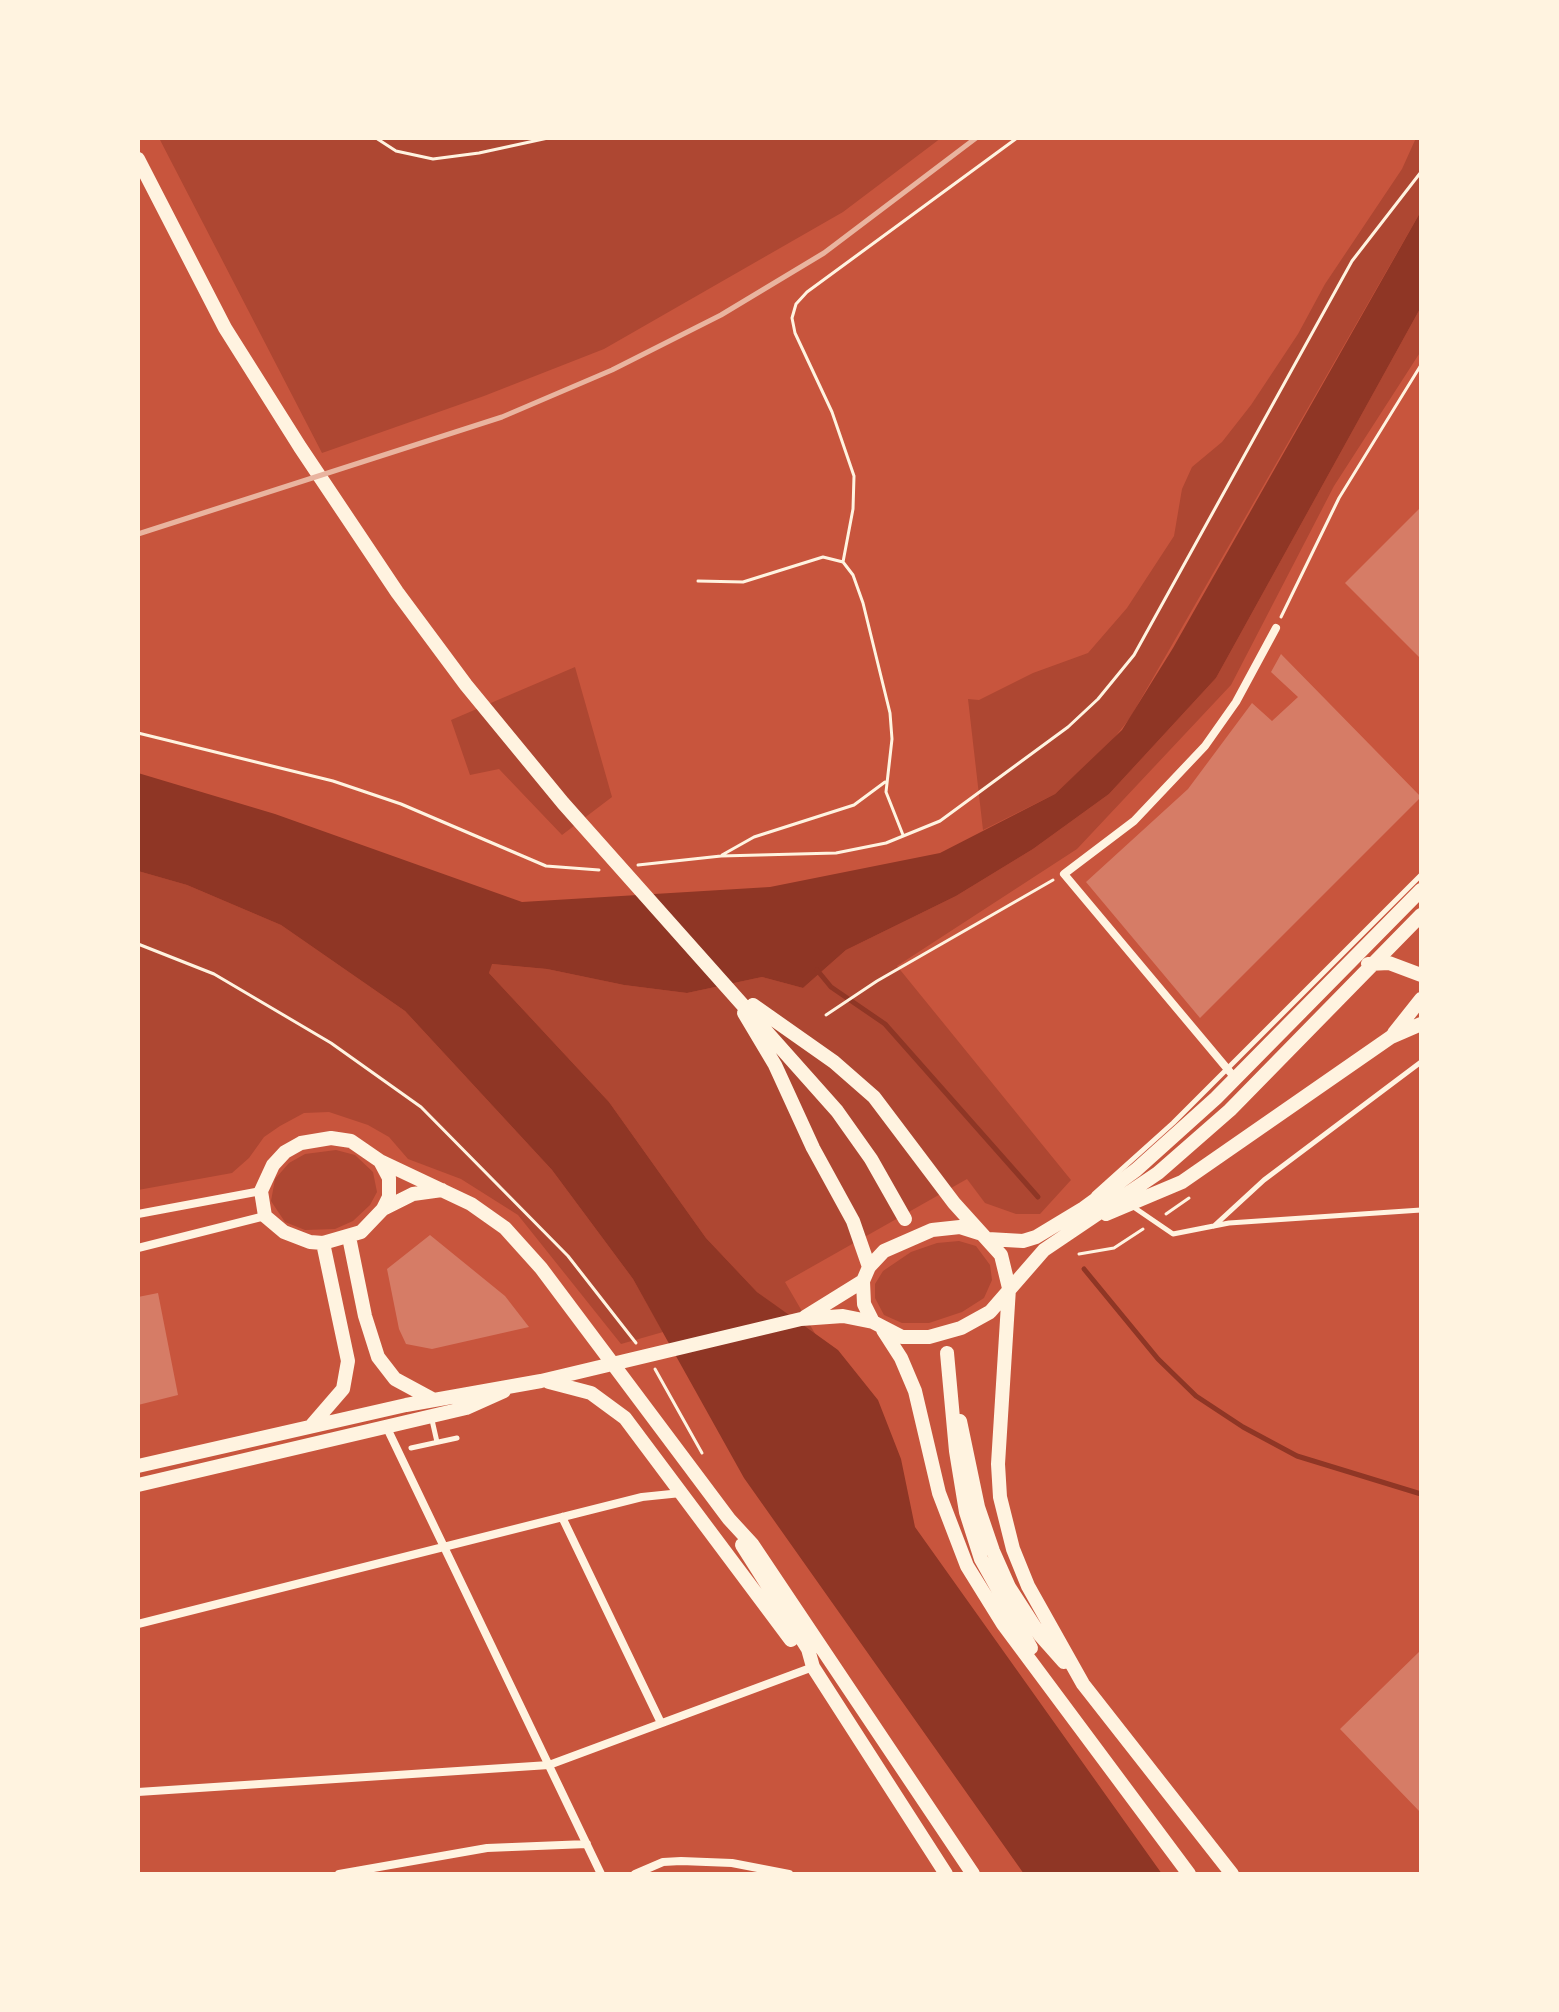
<!DOCTYPE html>
<html>
<head>
<meta charset="utf-8">
<style>
	body { margin:0 }
	#map { position:relative; width:1559px; height:2012px; overflow:hidden; background:#c8553d; font-family:Figtree,sans-serif }
	canvas { display:block }
	.frame { position:absolute; inset:0; border:140px solid #fff3e0; pointer-events:none }
</style>
</head>
<body>
<div id="map">
<canvas width="1559" height="2012"></canvas>
<div class="frame"></div>
</div>
<script>
const c = document.querySelector('canvas').getContext('2d');
c.lineJoin = 'round';
function fillPath(path, color) {
  c.fillStyle = color;
  c.fill(path, 'evenodd');
}
function shape(rows) {
  const path = new Path2D();
  for (const r of rows) {
    path.moveTo(r[0], r[1]);
    for (let i = 2; i < r.length; i += 2) path.lineTo(r[i], r[i + 1]);
  }
  return path;
}
function stroke(path, color, width, dash) {
  c.strokeStyle = color;
  c.lineWidth = width;
  c.lineCap = dash ? 'butt' : 'round';
  c.setLineDash(dash || []);
  c.stroke(path);
}
fillPath(shape([
	[159,138,941,138,843,212,604,349,484,396,322,453],
	[1416,138,1421,138,1421,211,1130,718,1111,742,1055,794,983,830,968,699,979,700,1033,673,1088,653,1127,608,1174,536,1182,489,1192,467,1222,442,1251,405,1298,334,1325,284,1402,169],
	[1421,307,1421,351,1334,486,1231,685,1077,849,897,966,1071,1180,1040,1214,1016,1214,985,1203,967,1179,785,1282,817,1337,757,1292,706,1238,609,1102,489,973,491,964,547,969,624,985,687,993,762,977,803,988,846,950,956,896,1033,849,1109,794,1216,678],
	[575,667,612,797,562,835,499,769,470,775,451,720],
	[138,871,187,885,281,925,405,1011,552,1170,633,1279,663,1332,621,1344,518,1215,461,1179,408,1159,389,1137,368,1125,329,1112,304,1113,280,1126,264,1137,249,1158,232,1173,138,1190],
	[336,1150,355,1155,373,1172,377,1192,370,1205,353,1221,335,1229,305,1230,285,1222,271,1201,275,1179,289,1163,305,1154],
	[959,1241,976,1246,990,1265,992,1280,984,1298,962,1312,929,1323,902,1323,884,1315,875,1298,875,1284,883,1271,911,1252,937,1243]
]), '#ae4732');
fillPath(shape([
	[1421,211,1421,307,1216,678,1109,794,1033,849,956,896,846,950,803,988,762,977,687,993,624,985,547,969,492,964,489,973,609,1102,706,1238,757,1292,838,1350,878,1400,901,1459,915,1527,1162,1874,1024,1874,744,1478,633,1279,552,1170,405,1011,281,925,187,885,138,871,138,773,275,814,522,902,770,887,940,853,1055,794,1122,730,1173,648]
]), '#8f3625');
stroke(shape([
	[817,970,831,987,885,1024,1038,1197],
	[1084,1269,1158,1359,1196,1396,1243,1427,1297,1456,1421,1494]
]), '#8f3625', 5);
fillPath(shape([
	[1421,507,1421,659,1345,583],
	[1281,654,1421,797,1200,1018,1086,882,1188,789,1252,703,1272,721,1298,697,1271,672],
	[430,1235,505,1296,529,1327,432,1349,406,1344,399,1329,387,1269],
	[158,1293,178,1395,138,1405,138,1297],
	[1421,1650,1421,1813,1340,1729]
]), '#d67c66');
stroke(shape([
	[376,138,396,151,433,159,479,153,548,138],
	[843,562,853,509,854,476,832,412,795,333,792,318,796,304,807,292,1017,138],
	[698,581,743,582,823,557,843,562,853,575,863,603,890,713,892,739,886,792,903,835],
	[1281,617,1339,498,1421,365],
	[138,733,333,781,401,804,546,866,599,870],
	[722,855,754,837,854,805,885,782],
	[638,865,721,856,836,853,886,843,940,821,1068,727,1098,699,1134,655,1352,261,1421,172],
	[138,944,214,974,331,1043,421,1107,568,1256,636,1343],
	[826,1015,877,981,1053,880],
	[1166,1214,1189,1198],
	[1079,1254,1114,1248,1143,1229],
	[655,1369,702,1453]
]), '#fff3e0', 3);
stroke(shape([
	[1094,1194,1173,1123,1421,875],
	[1132,1206,1173,1234,1229,1223,1421,1210],
	[1214,1226,1264,1180,1421,1062],
	[432,1420,437,1442],
	[411,1448,457,1438]
]), '#fff3e0', 5);
stroke(shape([
	[1235,1078,1064,874,1134,821,1205,746,1236,702,1276,628],
	[138,1214,261,1191],
	[138,1248,265,1216],
	[386,1426,601,1874],
	[562,1517,661,1723],
	[138,1624,642,1497,681,1493],
	[138,1792,549,1765,813,1667],
	[339,1874,487,1848,587,1844],
	[635,1874,663,1862,681,1861,732,1863,789,1874]
]), '#fff3e0', 8);
stroke(shape([
	[138,159,225,328,300,447,397,592,466,685,563,803,837,1111,871,1159,905,1219],
	[1368,964,1389,963,1421,975],
	[753,1005,834,1062,874,1097,954,1203,1001,1255,1009,1288,998,1464,1000,1497,1013,1549,1028,1586,1083,1684,1232,1874],
	[744,1013,775,1065,813,1148,853,1221,869,1267],
	[1394,1033,1421,999],
	[331,1138,351,1141,380,1161,389,1178,389,1197,383,1209,361,1232,323,1243,310,1242,284,1232,265,1216,261,1191,273,1165,285,1152,301,1143,331,1138],
	[380,1161,471,1204,505,1228,541,1268,729,1519,752,1544,973,1874],
	[383,1209,413,1194,442,1190],
	[1106,1214,1182,1182,1391,1037,1421,1024],
	[979,1233,960,1227,932,1230,884,1251,869,1267,863,1281,864,1304,873,1322,902,1337,929,1337,961,1328,990,1312,1044,1250,1158,1173,1230,1110,1421,915],
	[349,1237,365,1316,378,1357,395,1379,432,1399],
	[988,1239,1023,1241,1036,1237,1084,1208,1136,1170,1216,1098,1421,890],
	[805,1317,863,1281],
	[883,1330,901,1358,915,1391,939,1493,967,1566,1003,1624,1189,1874],
	[947,1353,956,1451,966,1512,981,1559,1031,1648],
	[549,1382,591,1393,625,1418,791,1640],
	[960,1421,978,1507,993,1551,1009,1587,1040,1635,1064,1662],
	[311,1426,343,1389,348,1361,323,1243],
	[138,1466,406,1405,541,1381,801,1319,843,1316,873,1322],
	[138,1485,466,1408,504,1391],
	[742,1545,808,1649,813,1667,946,1874]
]), '#fff3e0', 14);
stroke(shape([
	[138,534,502,417,612,370,721,315,824,253,976,138]
]), '#e9b49f', 5);
</script>
</body>
</html>
